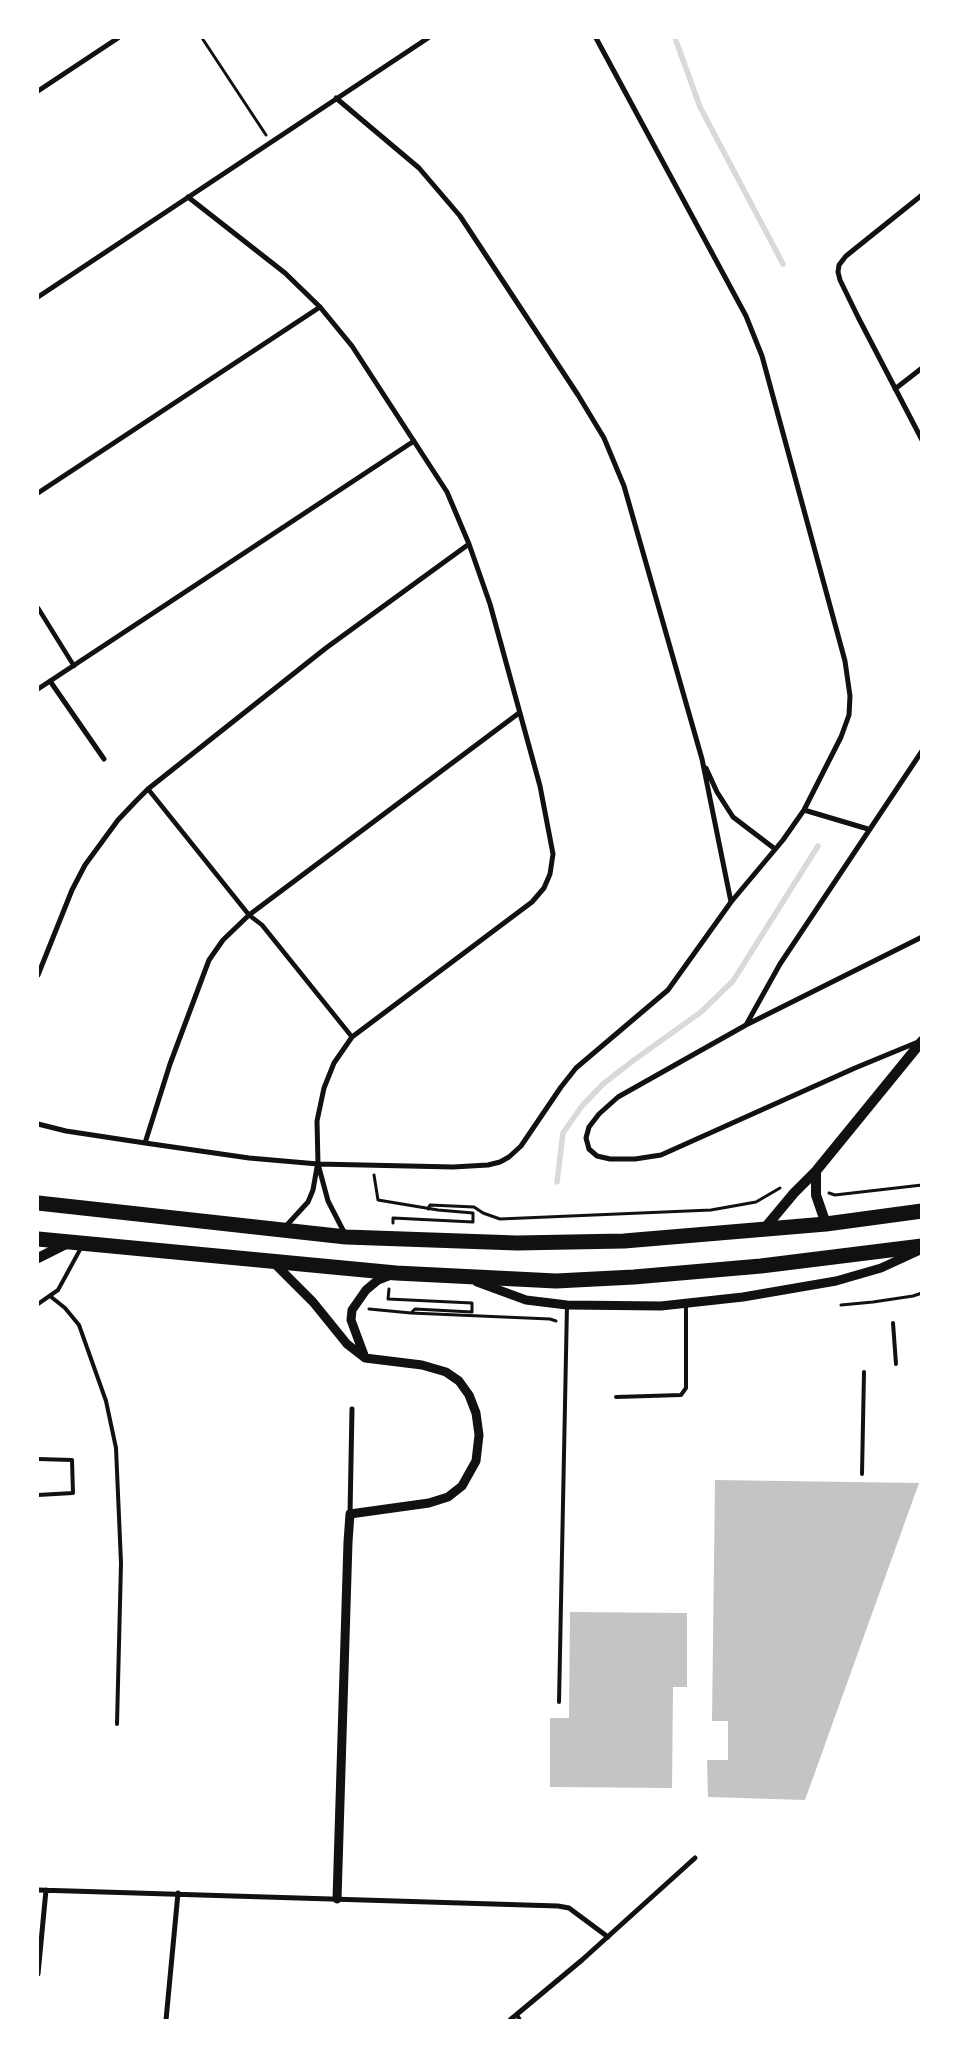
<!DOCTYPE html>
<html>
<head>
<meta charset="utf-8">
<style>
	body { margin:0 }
	#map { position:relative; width:959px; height:2058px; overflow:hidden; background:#fff; font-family:Inter,sans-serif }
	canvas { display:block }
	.frame { position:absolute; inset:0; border:39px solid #fff; pointer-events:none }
</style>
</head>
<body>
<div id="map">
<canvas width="959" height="2058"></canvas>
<div class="frame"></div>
</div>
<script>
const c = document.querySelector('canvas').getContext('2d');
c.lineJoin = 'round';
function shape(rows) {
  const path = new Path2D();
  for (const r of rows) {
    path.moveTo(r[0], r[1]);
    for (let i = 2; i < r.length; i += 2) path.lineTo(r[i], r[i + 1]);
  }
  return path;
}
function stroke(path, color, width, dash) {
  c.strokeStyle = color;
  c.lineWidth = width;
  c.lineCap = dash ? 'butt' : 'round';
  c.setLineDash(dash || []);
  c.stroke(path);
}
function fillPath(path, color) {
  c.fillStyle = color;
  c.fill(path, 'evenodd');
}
stroke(shape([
	[675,38,700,107,783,264],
	[557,1182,563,1133,582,1106,603,1084,634,1060,701,1012,733,981,818,846]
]), '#d9d9d9', 5.5);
fillPath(shape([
	[715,1480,919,1483,805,1800,708,1797,707,1760,728,1760,728,1721,712,1721],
	[570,1612,687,1613,687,1687,673,1687,672,1788,550,1787,550,1718,569,1718]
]), '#c4c4c4');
stroke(shape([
	[202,38,266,135],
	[374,1175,378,1200,438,1210,473,1213,473,1222,393,1218,393,1223],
	[829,1193,835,1195,922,1185],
	[428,1209,430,1205,474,1207,483,1213,500,1219,711,1210,756,1202,780,1188],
	[389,1289,388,1299,472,1303,472,1312,415,1309,411,1313],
	[841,1305,873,1302,913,1296,922,1293],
	[369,1309,411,1313,550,1319,556,1321]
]), '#111', 3);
stroke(shape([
	[50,1296,65,1308,79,1325,106,1401,116,1448,121,1563,117,1724],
	[38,1304,58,1290,82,1246],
	[893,1323,896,1364],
	[616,1397,681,1395,686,1388,686,1303],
	[38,1459,72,1460,73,1493,38,1495],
	[862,1474,864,1372],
	[559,1702,567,1305],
	[517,2015,520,2020]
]), '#111', 4);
stroke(shape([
	[38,608,74,666],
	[148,789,249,915,262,925,352,1037]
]), '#111', 4.5);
stroke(shape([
	[38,91,118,38],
	[336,98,419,168,460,216,578,395,604,438,624,486,702,759,731,902],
	[922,195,846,256,839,265,838,272,840,280,858,317,922,440],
	[188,197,285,273,320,307,352,346,447,492,469,544,490,604,540,786,553,854,550,874,544,888,532,902,352,1037,334,1063,324,1088,317,1121,318,1164,328,1201,345,1234],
	[38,297,428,38],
	[895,389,922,368],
	[38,493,320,307],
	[50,681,104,759],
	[38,689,414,441],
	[706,768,717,792,733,817,775,849],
	[804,810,868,829],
	[38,975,72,890,85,865,118,820,136,801,148,789,326,648,469,544],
	[746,1025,780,964,922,751],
	[918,1042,855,1068,661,1155,635,1159,610,1159,597,1156,589,1149,586,1138,589,1127,599,1114,618,1097,746,1025,922,937],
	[38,1124,66,1131,145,1143,249,1158,318,1164,453,1167,488,1165,500,1162,509,1157,521,1146,561,1087,576,1068,668,990,731,902,783,840,804,810,841,737,849,715,850,696,845,661,762,356,746,316,596,38],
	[145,1143,170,1064,209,960,223,940,249,915,519,713],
	[286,1226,308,1202,313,1190,317,1167],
	[350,1514,352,1409],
	[38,1890,558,1906,569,1908,608,1937],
	[38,1974,46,1890],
	[166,2020,178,1893],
	[510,2020,582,1960,695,1858]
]), '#111', 5);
stroke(shape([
	[273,1262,313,1302,347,1344,365,1358,422,1365,446,1372,459,1381,469,1395,476,1413,479,1435,476,1461,462,1486,448,1497,429,1503,350,1514,348,1542,337,1899],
	[477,1282,526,1300,567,1305,661,1306,743,1297,836,1281,881,1268,918,1251],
	[364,1355,351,1320,352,1310,366,1290,378,1280,391,1275]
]), '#111', 9);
stroke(shape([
	[816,1171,816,1195,826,1224],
	[764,1229,794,1193,816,1171,922,1041],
	[38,1258,68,1243]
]), '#111', 10);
stroke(shape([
	[38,1203,346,1237,517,1243,624,1241,826,1224,922,1211],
	[38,1239,396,1273,556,1281,634,1277,761,1266,922,1246]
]), '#111', 15);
</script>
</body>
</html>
